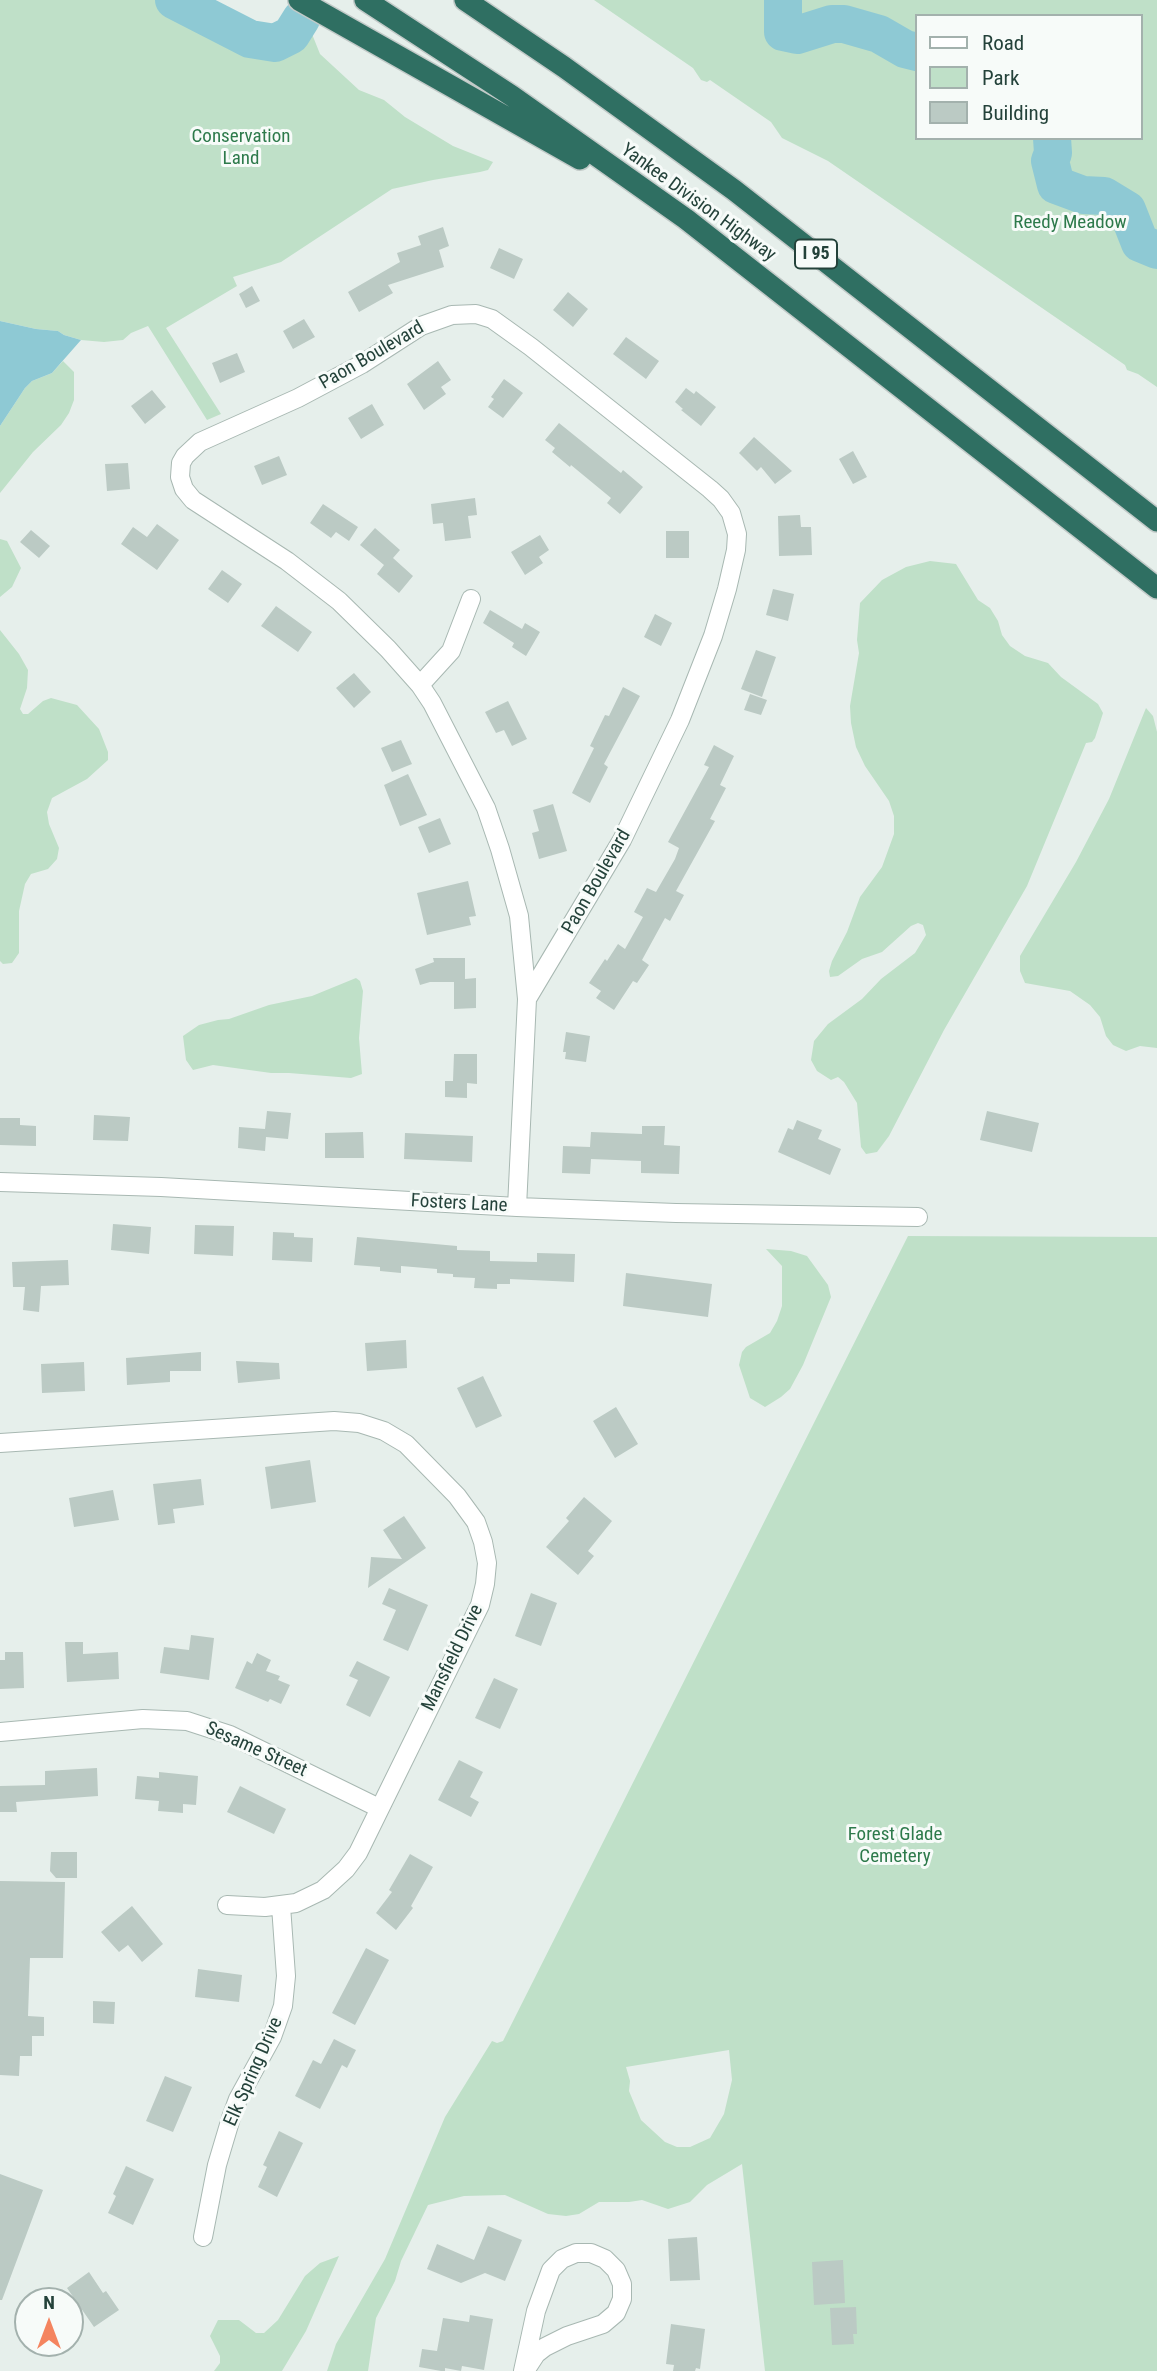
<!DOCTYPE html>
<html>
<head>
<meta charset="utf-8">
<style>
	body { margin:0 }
	#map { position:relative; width:1157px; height:2371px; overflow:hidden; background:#e6efeb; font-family:"Roboto Condensed",sans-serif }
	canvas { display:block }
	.legend { position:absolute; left:915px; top:14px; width:228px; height:126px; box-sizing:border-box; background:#f7fbf9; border:2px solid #a3b1ad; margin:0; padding:9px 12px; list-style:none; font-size:21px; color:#24423a }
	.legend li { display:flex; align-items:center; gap:14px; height:35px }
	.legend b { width:35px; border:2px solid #a3b1ad }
	.north { position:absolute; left:14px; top:2287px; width:70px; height:70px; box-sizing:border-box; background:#f7fbf9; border:2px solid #a3b1ad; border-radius:50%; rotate:0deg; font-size:19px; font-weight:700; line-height:28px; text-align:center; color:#24423a }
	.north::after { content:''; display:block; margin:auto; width:24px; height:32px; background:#f4845f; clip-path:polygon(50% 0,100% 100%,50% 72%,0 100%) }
</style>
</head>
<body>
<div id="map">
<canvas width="1157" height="2371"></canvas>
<ul class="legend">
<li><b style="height:9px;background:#fff"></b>Road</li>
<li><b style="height:19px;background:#bfe0c8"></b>Park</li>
<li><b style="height:19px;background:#bbcac4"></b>Building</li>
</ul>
<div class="north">N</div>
</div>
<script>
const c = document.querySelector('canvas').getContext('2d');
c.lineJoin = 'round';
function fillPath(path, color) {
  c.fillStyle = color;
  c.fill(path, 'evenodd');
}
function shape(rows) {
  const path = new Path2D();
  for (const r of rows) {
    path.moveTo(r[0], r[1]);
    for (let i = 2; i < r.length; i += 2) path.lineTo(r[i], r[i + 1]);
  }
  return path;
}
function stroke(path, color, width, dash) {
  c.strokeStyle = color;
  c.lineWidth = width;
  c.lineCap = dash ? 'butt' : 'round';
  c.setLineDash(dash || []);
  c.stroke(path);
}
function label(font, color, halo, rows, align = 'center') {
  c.font = font + ' "Roboto Condensed",sans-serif';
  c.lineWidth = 6;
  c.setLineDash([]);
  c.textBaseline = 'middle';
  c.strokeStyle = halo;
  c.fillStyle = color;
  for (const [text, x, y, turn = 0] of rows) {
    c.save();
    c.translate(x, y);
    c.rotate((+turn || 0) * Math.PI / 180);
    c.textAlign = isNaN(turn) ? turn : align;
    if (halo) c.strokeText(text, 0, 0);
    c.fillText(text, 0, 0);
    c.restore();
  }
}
fillPath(shape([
	[0,0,195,0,231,18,240,25,252,26,268,26,277,23,284,17,312,34,320,54,359,90,384,100,405,117,453,146,493,162,488,170,480,172,433,180,392,189,281,262,233,277,237,286,166,328,221,414,207,420,148,326,131,333,123,340,104,342,81,340,64,335,58,331,36,329,0,321],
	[594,0,1157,0,1157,387,1138,374,1127,370,1125,365,828,161,782,138,771,122,710,80,707,82,701,80,693,68],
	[917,16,1141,16,1141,138,917,138],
	[63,361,74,372,74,400,69,413,61,425,33,452,0,493,0,426,25,388,32,381,52,373],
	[0,539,7,541,21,568,12,587,0,597],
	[930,561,956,564,978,600,990,608,998,621,1002,635,1010,646,1025,656,1048,663,1061,677,1098,704,1103,713,1095,738,1092,742,1086,743,1027,886,944,1030,889,1136,877,1152,866,1154,861,1147,857,1103,844,1082,838,1077,831,1080,817,1071,811,1060,814,1041,828,1024,862,999,881,979,915,953,926,935,923,925,918,923,911,926,882,952,862,959,838,976,830,977,829,971,832,961,847,932,860,897,882,867,894,834,894,816,889,801,865,766,856,747,851,723,850,706,859,653,857,640,860,603,882,580,906,567],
	[0,630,19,654,28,670,27,688,20,709,23,714,28,714,43,701,51,698,77,705,99,729,108,752,108,760,87,779,52,798,47,812,49,824,59,848,57,859,48,869,31,874,25,884,19,911,19,953,12,963,3,964,0,961],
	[1146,708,1153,716,1157,732,1157,1048,1140,1046,1126,1051,1113,1045,1106,1036,1100,1017,1090,1005,1070,991,1025,983,1020,971,1020,956,1076,862,1109,799],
	[356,978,360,981,363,991,359,1038,362,1074,351,1078,289,1073,271,1073,213,1065,193,1070,186,1060,183,1036,199,1025,218,1020,229,1019,269,1005,312,996],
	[908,1236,1157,1237,1157,2371,765,2371,742,2164,707,2185,690,2202,668,2209,642,2200,629,2202,599,2202,579,2214,566,2216,548,2214,505,2195,464,2196,428,2205,401,2261,395,2281,376,2318,368,2371,327,2371,336,2344,385,2259,445,2117,492,2041,497,2043,503,2041],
	[729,2050,732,2080,724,2114,710,2138,690,2147,677,2147,665,2142,641,2120,629,2091,630,2081,626,2067],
	[766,1249,791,1251,807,1256,828,1285,831,1297,803,1365,790,1389,781,1397,765,1407,750,1398,739,1365,742,1352,746,1347,770,1333,777,1321,782,1306,782,1266],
	[339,2256,306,2331,282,2371,214,2371,220,2363,220,2356,210,2336,218,2320,239,2320,256,2333,264,2333,278,2320,305,2276,320,2263]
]), '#bfe0c8');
fillPath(shape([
	[0,321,36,329,58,331,64,335,81,340,52,373,32,381,25,388,0,426]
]), '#8ec9d4');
stroke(shape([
	[174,0,250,39,275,43,291,35,301,19],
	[783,0,783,32,797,35,832,24,844,24,879,34,905,49,917,52],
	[1052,138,1053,153,1050,161,1056,185,1083,195,1104,196,1127,210,1140,243,1157,250]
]), '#8ec9d4', 38);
fillPath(shape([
	[443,227,449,246,439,250,444,267,388,285,393,293,359,312,348,292,400,262,397,253,421,245,418,236],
	[499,248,523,259,514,279,490,268],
	[252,286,260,301,246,308,239,294],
	[568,292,588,309,573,327,553,310],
	[304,319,315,337,293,349,283,331],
	[626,337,659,361,646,379,613,354],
	[237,353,245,372,220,383,212,363],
	[438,361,451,380,441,387,446,394,424,410,407,384],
	[504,379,523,393,503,418,488,407,494,399,491,397],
	[686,388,694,394,696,391,716,407,701,426,681,410,683,409,675,402],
	[152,390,166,407,145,424,131,406],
	[372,404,384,425,361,439,348,418],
	[559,423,621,473,623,470,643,487,620,514,607,503,611,498,571,465,570,467,552,452,555,448,545,440],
	[754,437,792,471,775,484,761,467,757,471,739,453],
	[853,451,867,477,853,484,839,459],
	[279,456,287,475,262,485,254,466],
	[128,463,130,489,107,491,105,464],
	[475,498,477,515,468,516,471,538,445,541,443,523,433,524,431,504],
	[323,504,358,527,349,541,336,532,331,538,310,523],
	[800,515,801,527,811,527,812,555,779,556,778,516],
	[157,524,179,540,157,570,121,544,133,527,147,537],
	[375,528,400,550,393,558,413,576,399,593,377,574,384,565,360,545],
	[31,530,50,546,39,558,20,542],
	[666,531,689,531,689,558,666,558],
	[540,535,549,550,539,557,543,563,525,575,511,552],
	[222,570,242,584,228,603,208,589],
	[773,589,794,594,788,621,766,615],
	[276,606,312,632,298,652,261,626],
	[490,610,522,629,525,623,540,632,526,656,512,647,514,643,483,623],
	[655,614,672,623,661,646,644,637],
	[756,650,776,657,762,697,741,689],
	[354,673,371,692,354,708,336,688],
	[623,687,640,696,604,764,608,767,590,803,572,793,594,748,590,746,605,715,609,716],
	[750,694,767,700,761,715,744,710],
	[508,701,527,739,512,746,504,730,496,733,485,712],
	[401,740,412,764,392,772,381,748],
	[714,745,734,756,720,785,726,788,710,819,715,821,676,891,684,895,670,921,665,918,642,960,649,965,637,983,633,981,614,1010,596,998,601,991,589,983,605,959,607,961,618,944,625,949,643,917,634,912,647,888,656,892,675,859,679,848,668,842,709,767,704,765],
	[408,774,427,815,400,826,384,785],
	[553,804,567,851,539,859,532,833,539,831,533,810],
	[440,818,451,844,429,853,418,827],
	[468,881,476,916,469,917,471,925,427,935,417,893],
	[433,958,465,958,465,979,476,978,476,1008,454,1009,454,982,430,982,420,985,415,969,434,962],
	[566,1032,590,1036,586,1062,565,1059,566,1052,563,1052],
	[454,1054,477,1054,477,1084,467,1083,467,1098,445,1097,445,1081,453,1081],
	[267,1111,291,1113,288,1139,266,1137,265,1151,238,1148,239,1127,265,1129],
	[987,1111,1039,1123,1032,1152,980,1140],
	[94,1115,130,1117,128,1141,93,1140],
	[0,1118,20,1118,20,1125,36,1126,36,1146,0,1145],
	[797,1120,822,1130,818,1139,841,1149,830,1175,778,1152,788,1128,793,1130],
	[642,1126,665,1126,664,1145,680,1146,679,1174,641,1173,641,1161,591,1159,590,1174,562,1173,563,1146,590,1147,591,1132,642,1134],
	[363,1132,364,1158,325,1158,325,1133],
	[405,1133,473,1136,472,1162,404,1159],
	[113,1224,151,1227,149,1254,111,1250],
	[195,1225,234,1226,233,1256,194,1254],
	[273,1232,294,1233,294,1237,313,1238,312,1262,272,1260],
	[357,1237,457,1246,457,1250,490,1251,490,1261,537,1262,537,1253,575,1254,574,1282,510,1279,510,1284,497,1284,497,1289,474,1288,475,1278,453,1277,453,1274,437,1273,437,1269,401,1266,401,1273,380,1271,380,1267,354,1265],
	[68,1260,69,1285,41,1286,39,1312,23,1310,25,1287,13,1287,12,1262],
	[626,1273,712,1284,708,1317,623,1306],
	[406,1340,407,1368,367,1371,365,1343],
	[201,1352,201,1371,170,1371,170,1382,127,1385,126,1358],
	[236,1361,279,1363,280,1379,238,1383],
	[84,1362,85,1391,42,1393,41,1364],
	[483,1376,502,1416,476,1428,457,1388],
	[616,1407,638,1444,615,1458,593,1421],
	[310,1460,316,1502,271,1509,265,1467],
	[201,1479,204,1505,173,1509,175,1523,158,1525,153,1484],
	[113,1490,119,1520,74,1527,69,1498],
	[584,1497,612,1521,588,1551,594,1556,578,1575,546,1547,569,1521,566,1518],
	[404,1516,426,1548,368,1588,371,1557,402,1559,383,1530],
	[389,1588,428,1605,408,1651,383,1640,396,1610,382,1604],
	[531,1593,557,1603,541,1646,515,1636],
	[191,1635,214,1638,209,1680,160,1673,164,1647,189,1650],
	[65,1642,83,1642,83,1654,118,1652,119,1679,67,1682],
	[5,1652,23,1652,24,1688,0,1689,0,1660,5,1660],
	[257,1653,271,1660,266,1671,280,1676,278,1680,290,1685,281,1704,270,1699,268,1702,235,1688,247,1661,252,1664],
	[357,1661,390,1677,370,1717,346,1705,358,1680,349,1676],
	[494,1678,518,1689,500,1729,475,1718],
	[459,1760,483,1772,470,1797,479,1802,471,1817,438,1800],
	[97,1768,98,1796,16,1802,17,1812,0,1812,0,1786,45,1785,45,1771],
	[159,1772,198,1776,196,1805,183,1804,183,1813,158,1811,159,1801,135,1799,137,1776,159,1778],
	[240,1786,286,1809,274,1834,227,1812],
	[51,1852,77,1852,77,1878,56,1878,50,1871],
	[410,1854,433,1867,411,1906,413,1908,396,1930,376,1913,392,1892,389,1890],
	[0,1881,65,1882,63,1958,30,1958,28,2016,44,2017,44,2036,32,2036,32,2056,20,2056,19,2076,0,2075],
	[132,1906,163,1944,142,1962,128,1945,119,1952,101,1932],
	[366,1948,389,1960,355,2025,332,2013],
	[198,1969,242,1975,239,2002,195,1997],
	[93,2001,115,2002,114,2024,93,2023],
	[334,2039,356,2050,347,2068,342,2065,320,2109,295,2096,313,2060,321,2064],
	[165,2076,192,2087,173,2132,146,2121],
	[279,2131,303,2143,277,2197,258,2187,267,2167,263,2165],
	[126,2166,154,2179,133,2225,108,2213,116,2196,113,2194],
	[0,2174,43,2190,2,2300,0,2300],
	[488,2226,522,2240,505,2281,485,2273,461,2283,427,2269,437,2244,474,2260],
	[697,2237,700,2280,670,2281,668,2239],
	[843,2260,845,2303,814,2305,812,2262],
	[89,2272,103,2293,106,2291,119,2310,94,2327,67,2288],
	[856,2307,857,2334,853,2334,854,2344,832,2345,830,2308],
	[470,2315,493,2319,484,2370,462,2366,461,2371,445,2368,445,2371,441,2371,419,2367,422,2349,437,2351,443,2318,469,2322],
	[671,2324,705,2329,700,2369,696,2368,695,2371,673,2371,674,2365,666,2364]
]), '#bbcac4');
const minor = shape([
	[420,685,451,651,471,599],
	[0,1182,161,1187,517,1207,676,1213,918,1217],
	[517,1207,527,999,622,840,680,720,713,636,727,589,736,550,737,534,731,513,721,499,710,489,531,347,492,319,476,314,452,315,421,326,362,364,298,398,200,442,185,456,181,463,180,477,184,489,193,500,287,561,339,601,388,649,420,685,432,703,486,808,500,849,519,916,527,999],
	[0,1443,334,1421,359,1423,384,1431,406,1444,457,1496,476,1522,483,1542,487,1563,485,1584,480,1605,358,1853,346,1869,323,1890,296,1903,265,1907,227,1905],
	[0,1732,143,1719,187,1721,230,1735,379,1808],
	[203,2237,217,2165,231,2118,238,2099,272,2037,283,2006,286,1976,281,1906],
	[523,2371,536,2311,551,2270,562,2259,576,2253,591,2253,605,2259,616,2270,622,2284,622,2299,616,2313,603,2324,567,2336,545,2347,536,2354,525,2371]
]);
const motorway = shape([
	[299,0,580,159],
	[365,0,512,96,686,219,1157,588],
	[465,0,564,67,734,190,1157,521]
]);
stroke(minor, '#a8b8b2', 20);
stroke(motorway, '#c2cac8', 24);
stroke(minor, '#fff', 18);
stroke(motorway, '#2f6f62', 21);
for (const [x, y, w] of [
	[816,254,42]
]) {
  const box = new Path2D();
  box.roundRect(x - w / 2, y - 14.5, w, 29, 5);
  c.fillStyle = '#f7fbf9';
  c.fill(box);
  stroke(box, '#24423a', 2);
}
label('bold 18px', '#24423a', null, [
	["I 95",816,254]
]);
label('19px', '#2d7a4b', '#f7fbf9', [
	["Conservation",241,137],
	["Land",241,159],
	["Reedy Meadow",1070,223],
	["Forest Glade",895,1835],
	["Cemetery",895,1857]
]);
label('19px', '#24423a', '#f7fbf9', [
	["Yankee Division Highway",698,203,36],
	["Paon Boulevard",372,356,-30],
	["Paon Boulevard",597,882,-60],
	["Fosters Lane",459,1204,3],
	["Mansfield Drive",453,1658,-64],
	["Sesame Street",256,1750,24],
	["Elk Spring Drive",254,2072,-66]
]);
</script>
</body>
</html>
